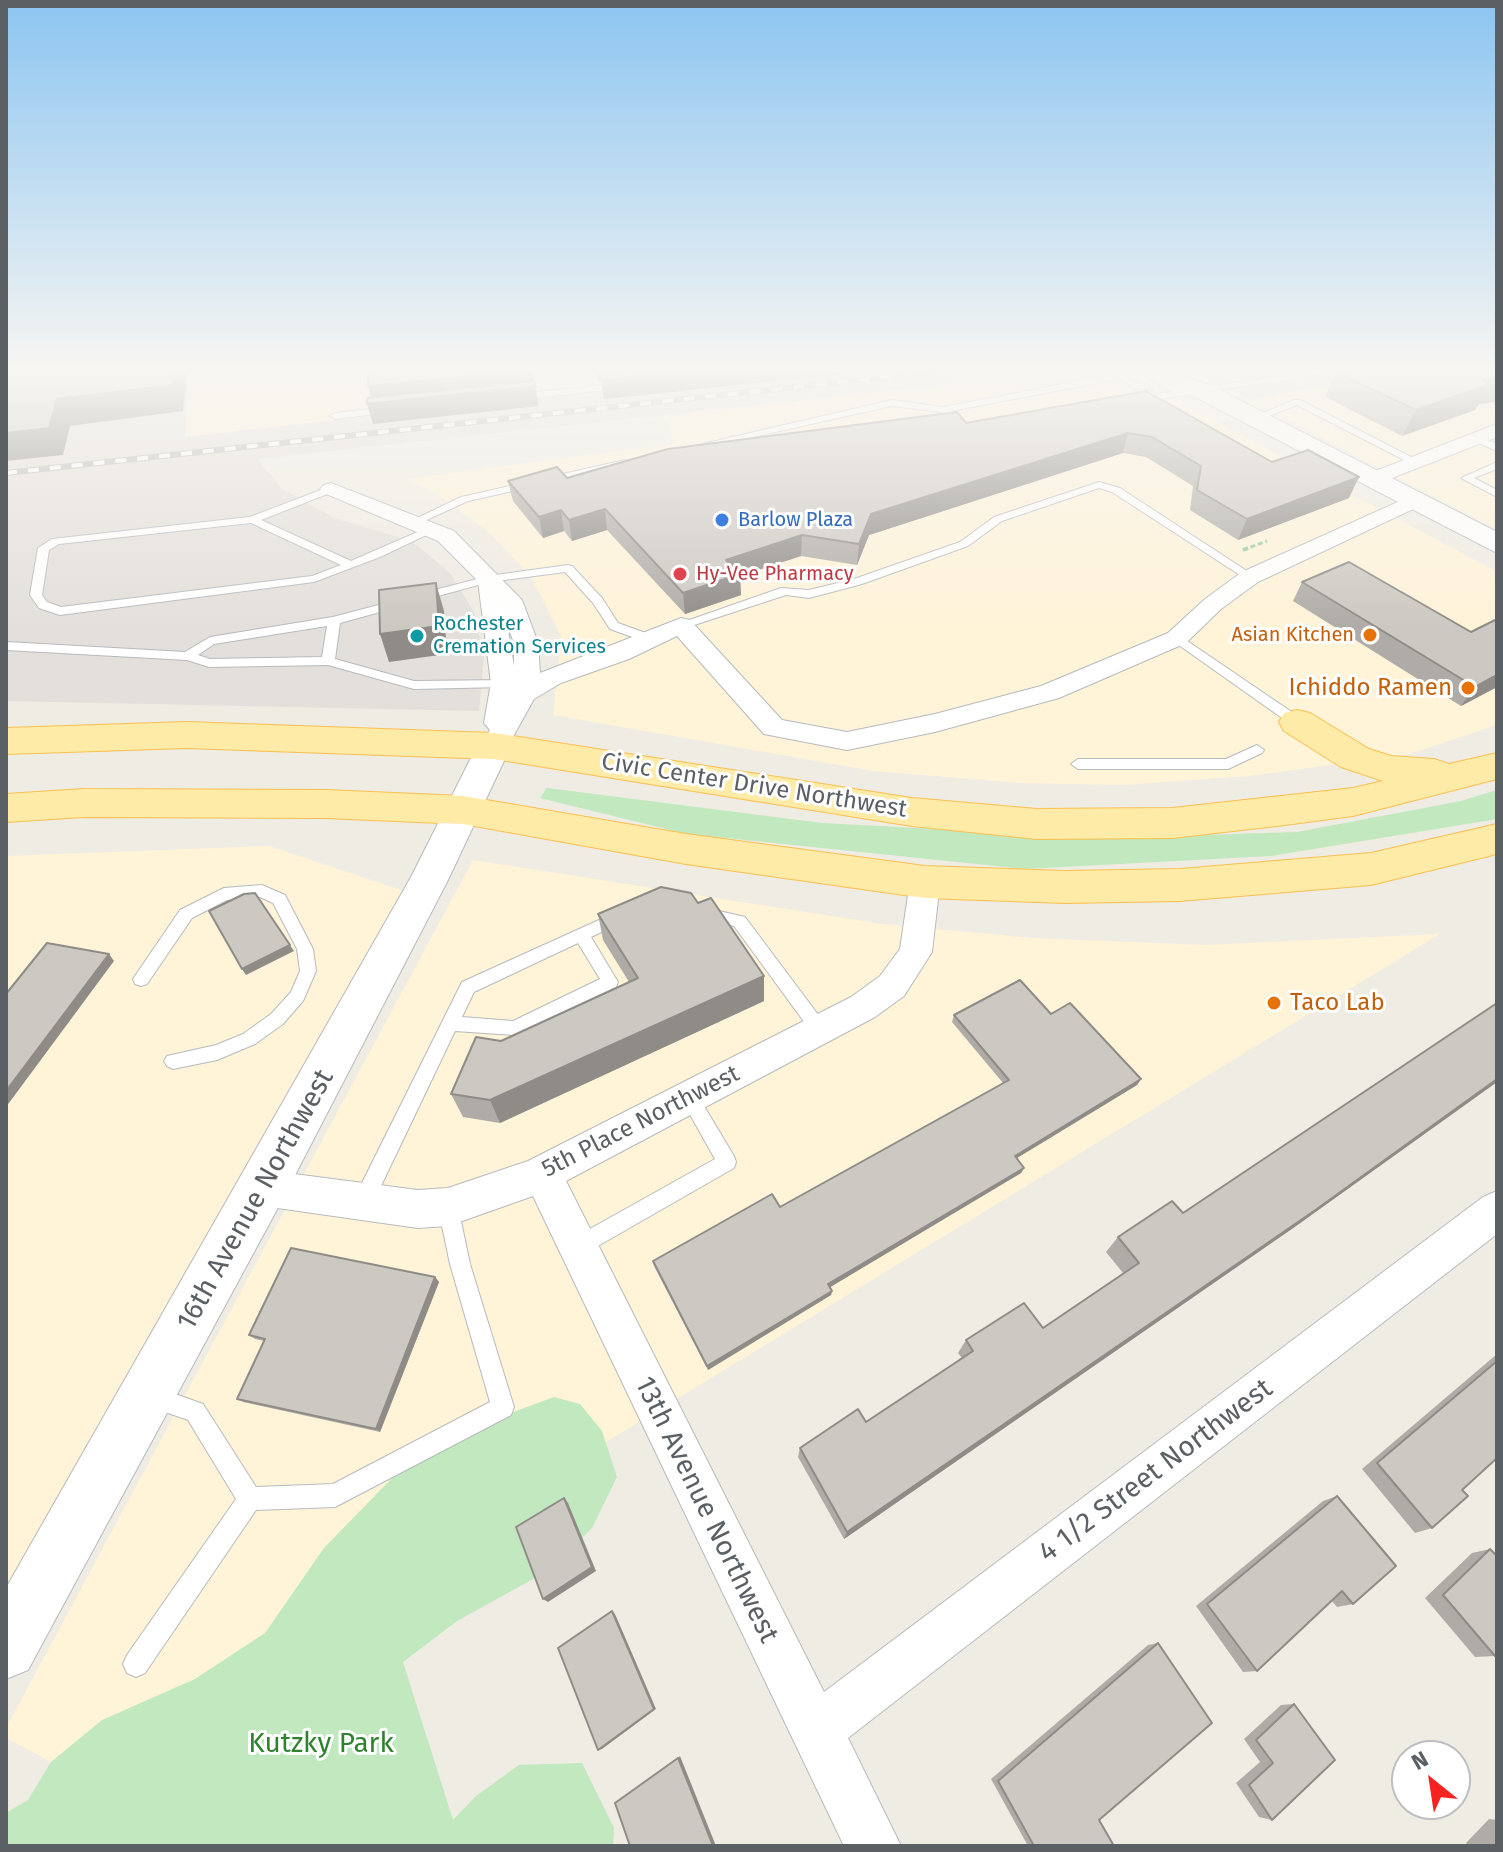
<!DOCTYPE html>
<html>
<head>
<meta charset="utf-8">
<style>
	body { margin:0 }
	#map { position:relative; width:1503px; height:1852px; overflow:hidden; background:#efece3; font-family:"Fira Sans",sans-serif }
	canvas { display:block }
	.frame { position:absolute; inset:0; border:8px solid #5b6065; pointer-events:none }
	.north { position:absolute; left:1391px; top:1740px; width:80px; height:80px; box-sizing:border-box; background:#fff; border:2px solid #bdbfc1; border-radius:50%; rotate:330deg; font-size:22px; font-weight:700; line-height:32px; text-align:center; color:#5b6065 }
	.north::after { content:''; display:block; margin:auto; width:28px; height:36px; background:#f52423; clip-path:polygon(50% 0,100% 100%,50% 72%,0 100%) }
</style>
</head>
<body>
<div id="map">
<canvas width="1503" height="1852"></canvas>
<div class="frame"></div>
<div class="north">N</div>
</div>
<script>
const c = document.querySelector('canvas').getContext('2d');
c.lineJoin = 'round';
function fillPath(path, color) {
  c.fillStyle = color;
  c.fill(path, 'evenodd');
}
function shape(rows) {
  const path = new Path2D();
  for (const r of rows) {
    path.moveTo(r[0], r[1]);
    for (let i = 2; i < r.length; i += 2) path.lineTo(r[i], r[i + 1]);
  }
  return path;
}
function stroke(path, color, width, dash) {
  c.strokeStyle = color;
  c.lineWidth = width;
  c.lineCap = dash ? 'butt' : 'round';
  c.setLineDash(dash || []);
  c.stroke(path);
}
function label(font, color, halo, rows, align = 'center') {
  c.font = font + ' "Fira Sans",sans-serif';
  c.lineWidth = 6;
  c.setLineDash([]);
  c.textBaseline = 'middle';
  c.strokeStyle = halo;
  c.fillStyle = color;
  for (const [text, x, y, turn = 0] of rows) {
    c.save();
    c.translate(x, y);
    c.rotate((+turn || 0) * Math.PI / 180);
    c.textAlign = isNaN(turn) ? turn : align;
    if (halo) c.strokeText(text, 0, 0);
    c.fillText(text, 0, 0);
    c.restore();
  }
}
fillPath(shape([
	[193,369,789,369,184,437],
	[1089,369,1117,369,1497,572,1497,725,1406,755,1249,776,1123,785,1020,783,873,771,553,715,561,636,530,575,487,531,437,494,406,479,674,444,667,416],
	[1497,369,1497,530,1250,400,1350,381],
	[269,846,404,891,6,1603,6,856],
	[473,860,883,924,1032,938,1206,945,1440,934,606,1442,51,1762,6,1738,6,1728]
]), '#fff3d8');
fillPath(shape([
	[111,369,189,369,185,437,789,369,1089,369,258,459,281,488,334,518,412,541,450,573,474,612,484,657,479,711,6,701,6,382],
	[1190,369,1452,369,1350,381,1250,400]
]), '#e3dfdb');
fillPath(shape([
	[547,788,822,823,1106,838,1297,832,1461,801,1497,790,1497,819,1271,856,1025,869,687,834,540,798],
	[554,1397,580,1404,602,1431,617,1477,592,1528,551,1569,457,1621,403,1662,453,1820,476,1796,519,1765,582,1763,614,1828,613,1846,6,1846,6,1813,28,1800,51,1762,102,1720,195,1679,265,1633,324,1548,399,1471,497,1418]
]), '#c1e8be');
const service = shape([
	[1334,369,1354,369,1135,403,1132,402,1132,398,1145,395,1119,379,951,411,955,415,950,418,940,412,892,406,686,452,681,449,892,400,943,407,1120,373,1156,394,1334,369],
	[620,383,623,384,623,388,516,400,511,397,516,394,620,383],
	[1294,400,1300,400,1419,461,1410,463,1297,405,1258,420,1250,418,1294,400],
	[390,407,395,410,393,412,335,419,330,416,335,413,390,407],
	[1475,435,1497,444,1497,451,1472,440,1470,438,1475,435],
	[625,460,629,461,629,465,468,501,420,523,411,521,461,497,625,460],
	[1497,462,1497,469,1474,478,1497,490,1497,497,1461,478,1497,462],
	[1099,482,1120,488,1256,577,1246,579,1112,492,1099,488,1002,521,968,546,862,584,809,598,786,595,685,628,681,629,675,625,781,588,809,590,854,579,960,542,994,517,1099,482],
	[331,486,336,489,335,491,261,520,351,561,429,527,439,529,380,557,314,582,60,615,39,608,30,595,38,548,52,539,250,517,331,486],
	[251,523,341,565,312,576,61,607,47,602,42,595,49,550,59,544,251,523],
	[568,565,572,566,602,598,618,623,654,636,654,642,646,642,610,629,593,603,565,572,489,582,340,623,335,659,414,681,509,680,510,683,504,687,414,689,328,665,209,667,187,660,6,650,6,642,185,652,210,637,333,617,488,576,568,565],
	[327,626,322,657,210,659,198,655,214,644,327,626],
	[1177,634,1302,719,1302,725,1292,725,1173,641,1173,635,1177,634],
	[1257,745,1264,750,1262,753,1228,769,1078,769,1071,764,1078,759,1226,759,1257,745],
	[262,885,285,895,313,949,316,971,303,1001,283,1024,255,1044,217,1060,173,1069,167,1066,164,1061,167,1056,216,1045,243,1034,271,1014,291,992,300,971,297,949,273,903,260,897,227,900,192,918,147,984,141,986,135,984,133,979,180,910,224,888,262,885],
	[706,908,745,917,825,1024,828,1029,825,1034,819,1036,813,1034,734,926,700,918,698,914,700,910,706,908],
	[619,911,625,913,627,917,625,921,591,937,618,982,616,987,514,1035,455,1031,370,1209,363,1211,356,1209,353,1202,356,1195,462,982,619,911],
	[578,943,600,979,513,1021,462,1017,474,992,578,943],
	[689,1089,695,1091,734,1156,736,1162,734,1168,584,1254,577,1257,570,1254,567,1247,570,1240,715,1159,680,1097,683,1091,689,1089],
	[448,1198,455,1200,458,1207,470,1264,514,1407,511,1415,335,1507,256,1510,145,1673,136,1677,127,1673,123,1664,127,1655,236,1499,188,1420,145,1405,142,1397,145,1389,153,1386,203,1404,256,1487,333,1484,490,1402,450,1264,438,1207,441,1200,448,1198]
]);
const minor = shape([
	[1497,424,1497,437,1379,483,1365,483,1362,479,1365,475,1497,424],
	[331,483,454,531,522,600,538,643,540,673,681,618,690,620,782,720,847,732,935,714,1041,686,1168,633,1205,599,1242,572,1409,497,1425,497,1428,502,1258,582,1221,609,1186,643,1059,698,935,732,847,750,764,734,677,636,629,659,561,683,534,699,504,753,494,755,484,753,480,746,490,730,484,723,491,683,478,581,438,541,324,493,320,489,324,485,331,483],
	[507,624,514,643,514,666,507,624],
	[925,870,936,874,940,882,932,952,904,996,875,1017,566,1181,824,1692,1483,1197,1497,1191,1497,1234,848,1738,901,1846,844,1846,533,1196,448,1226,418,1228,263,1206,249,1201,244,1188,249,1175,263,1170,418,1190,448,1188,528,1161,851,997,880,976,900,949,910,882,914,874,925,870]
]);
const tertiary = shape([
	[494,734,506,738,511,746,448,880,280,1204,28,1670,6,1679,6,1588,411,877,477,746,482,738,494,734]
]);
const secondary = shape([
	[1132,369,1163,369,1212,386,1497,532,1497,553,1195,397,1171,391,1132,369]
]);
const primary = shape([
	[1297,710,1310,713,1369,749,1391,756,1434,759,1449,764,1497,753,1497,779,1353,816,1277,826,1172,838,1037,839,912,826,494,759,187,748,6,754,6,728,187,722,494,733,912,798,1037,809,1172,808,1353,788,1383,781,1341,767,1284,731,1279,722,1284,713,1297,710],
	[84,789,326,790,463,796,686,834,925,866,1065,871,1180,869,1371,853,1497,824,1497,854,1371,885,1180,901,1065,903,925,898,686,864,463,824,326,818,84,817,6,822,6,794,84,789]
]);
stroke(service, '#b6babe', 2);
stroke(minor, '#b6babe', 2);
stroke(tertiary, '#b6babe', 2);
stroke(secondary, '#b7bbc0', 2);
stroke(primary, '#fbbf50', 2);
stroke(shape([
	[1243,550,1267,541]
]), '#96caa1', 3, [5, 3]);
stroke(shape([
	[1243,550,1248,548]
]), '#96caa1', 4, [6, 3]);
fillPath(service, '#fff');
fillPath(minor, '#fff');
fillPath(tertiary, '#fff');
fillPath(secondary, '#fff');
fillPath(primary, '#ffeba8');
const rail = shape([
	[6,473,961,369]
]);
stroke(rail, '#b5b6b6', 6);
stroke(rail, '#fff', 4, [11]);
fillPath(shape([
	[594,369,888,369,604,399,601,382,599,382],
	[1336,372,1479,404,1475,410,1402,436,1325,397],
	[1146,391,1272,462,1349,498,1238,540,1190,510,1193,486,1146,457,1123,453,869,535,857,565,801,556,740,576,741,595,685,614,607,530,572,541,564,531,543,538,513,501,508,481,567,478,966,423],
	[1302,582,1471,632,1497,687,1461,706,1293,601],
	[698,903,764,976,764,1001,500,1123,463,1117,451,1094,501,1041,629,982,603,940,598,914],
	[1497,1003,1497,1082,1296,1226,844,1539,798,1457,800,1448,866,1422,962,1358,958,1353,966,1340,1043,1328,1123,1273,1106,1252,1118,1237,1183,1213],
	[1051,1014,1141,1079,1137,1085,1017,1158,1024,1168,1021,1173,830,1287,832,1291,831,1295,708,1370,654,1266,653,1261,780,1207,1003,1083,952,1022,954,1015],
	[435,1277,439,1282,380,1432,243,1402,237,1399,264,1341,255,1339,249,1335],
	[1497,1354,1497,1458,1462,1490,1432,1528,1415,1533,1362,1469],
	[1337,1496,1353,1604,1337,1607,1332,1601,1257,1671,1243,1672,1196,1606,1323,1501],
	[1490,1549,1495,1656,1475,1657,1425,1598,1472,1553],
	[1158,1643,1099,1820,1114,1846,1028,1846,991,1779,1148,1645],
	[1294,1704,1272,1820,1259,1817,1236,1783,1260,1762,1244,1739,1281,1705],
	[1489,1819,1497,1820,1497,1846,1468,1846,1466,1843]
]), '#afaca7');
fillPath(shape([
	[174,369,186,369,187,371,183,411,70,426,63,455,6,461,6,433,57,399],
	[597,369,888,369,604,399,602,382,600,374,601,382,599,382],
	[532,370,539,406,373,424,367,404,373,404,368,386],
	[1497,378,1497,402,1479,404,1475,410,1402,436,1416,410,1483,380],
	[1128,433,1123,453,869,535,857,565,859,544,871,514],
	[1359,477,1349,498,1238,540,1247,519],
	[605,509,607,530,572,541,569,520],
	[561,510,564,531,543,538,539,517],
	[802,535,801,556,740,576,741,595,685,614,683,593,726,560],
	[436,583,444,611,447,654,389,662,380,634],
	[1497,675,1497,687,1461,706,1475,687],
	[290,945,294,951,246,975,242,969],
	[109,954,114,961,6,1107,6,1091],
	[764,976,764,1001,500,1123,490,1100],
	[1141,1079,1137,1085,1012,1161,1015,1156],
	[1497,1079,1497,1082,1296,1226,844,1539,847,1532],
	[1024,1168,1021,1173,827,1289,828,1284],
	[435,1277,439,1282,380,1432,376,1429],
	[832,1291,831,1295,708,1370,707,1366],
	[564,1498,568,1503,596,1571,548,1602,543,1599],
	[612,1611,615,1614,656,1709,602,1749,598,1750],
	[680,1756,716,1846,713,1846,678,1758]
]), '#8f8c88');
const building = shape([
	[6,369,174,369,172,385,57,399,49,428,6,433,6,369],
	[368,369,532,369,532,370,368,386,368,369],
	[656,369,708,369,602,380,600,374,656,369],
	[1346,369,1497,369,1497,378,1483,380,1490,384,1416,410,1336,372,1346,369],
	[534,381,536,386,367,404,367,398,534,381],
	[1146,391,1272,462,1308,450,1359,477,1247,519,1197,490,1201,466,1152,437,1128,433,871,514,859,544,802,535,726,560,740,574,683,593,605,509,569,520,561,510,539,517,508,481,557,467,567,478,668,449,957,412,966,423,1146,391],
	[1349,562,1471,632,1497,619,1497,675,1475,687,1302,582,1349,562],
	[436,583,439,626,380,634,379,590,436,583],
	[661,887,691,893,698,903,711,898,764,976,490,1100,451,1094,476,1037,501,1041,638,978,598,914,661,887],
	[255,893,290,945,242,969,209,911,244,894,255,893],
	[47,943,109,954,6,1091,6,994,47,943],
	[1020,980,1051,1014,1070,1003,1141,1079,1015,1156,1024,1168,828,1284,832,1291,707,1366,653,1261,772,1194,780,1207,1009,1080,954,1015,1020,980],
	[1497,1003,1497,1079,1314,1211,847,1532,800,1448,858,1409,866,1422,973,1351,966,1340,1024,1303,1043,1328,1139,1263,1118,1237,1172,1201,1183,1213,1497,1003],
	[291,1248,435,1277,376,1429,237,1399,265,1339,249,1335,291,1248],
	[1497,1361,1497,1458,1462,1490,1468,1496,1432,1528,1377,1463,1497,1361],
	[1337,1496,1396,1566,1353,1604,1342,1591,1257,1671,1207,1604,1337,1496],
	[564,1498,592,1567,543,1599,516,1527,564,1498],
	[1490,1549,1497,1556,1497,1654,1495,1656,1443,1595,1490,1549],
	[612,1611,654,1709,598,1750,558,1648,612,1611],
	[1158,1643,1212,1723,1099,1820,1114,1846,1034,1846,998,1781,1158,1643],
	[1294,1704,1335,1760,1272,1820,1249,1785,1273,1763,1256,1740,1294,1704],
	[678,1758,713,1846,630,1846,615,1803,678,1758]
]);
fillPath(building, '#ccc8c2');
stroke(building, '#8f8c88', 2);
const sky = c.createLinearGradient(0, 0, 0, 628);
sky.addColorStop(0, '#8cc5f1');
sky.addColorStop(0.59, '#f8f6f2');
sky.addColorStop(1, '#f8f6f200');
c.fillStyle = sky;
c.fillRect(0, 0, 1503, 628);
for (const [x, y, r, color] of [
	[722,520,8,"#3f7fe0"],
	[680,574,8,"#e0444e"],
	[1370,635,8,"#e8710a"],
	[417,636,8,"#0f9aa8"],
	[1468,688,8,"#e8710a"],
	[1274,1003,8,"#e8710a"]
]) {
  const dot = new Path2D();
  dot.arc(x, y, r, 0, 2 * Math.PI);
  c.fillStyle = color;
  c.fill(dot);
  stroke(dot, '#fff', 3);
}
label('20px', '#366cbe', '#fff', [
	["Barlow Plaza",738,520]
], 'left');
label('20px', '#be3a42', '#fff', [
	["Hy-Vee Pharmacy",696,574]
], 'left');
label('20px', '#0d838f', '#fff', [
	["Rochester",433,624],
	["Cremation Services",433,647]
], 'left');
label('20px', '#c56008', '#fff', [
	["Asian Kitchen",1354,635]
], 'right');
label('24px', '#c56008', '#fff', [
	["Ichiddo Ramen",1452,688],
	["Taco Lab",1290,1003,"left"]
], 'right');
label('24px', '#5b6065', '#fff', [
	["Civic Center Drive Northwest",754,786,9],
	["5th Place Northwest",641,1122,-27]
]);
label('28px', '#5b6065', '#fff', [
	["16th Avenue Northwest",256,1200,-61],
	["4 1/2 Street Northwest",1156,1471,-37],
	["13th Avenue Northwest",706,1510,64]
]);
label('28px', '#30822e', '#fff', [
	["Kutzky Park",321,1744]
]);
</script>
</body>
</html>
